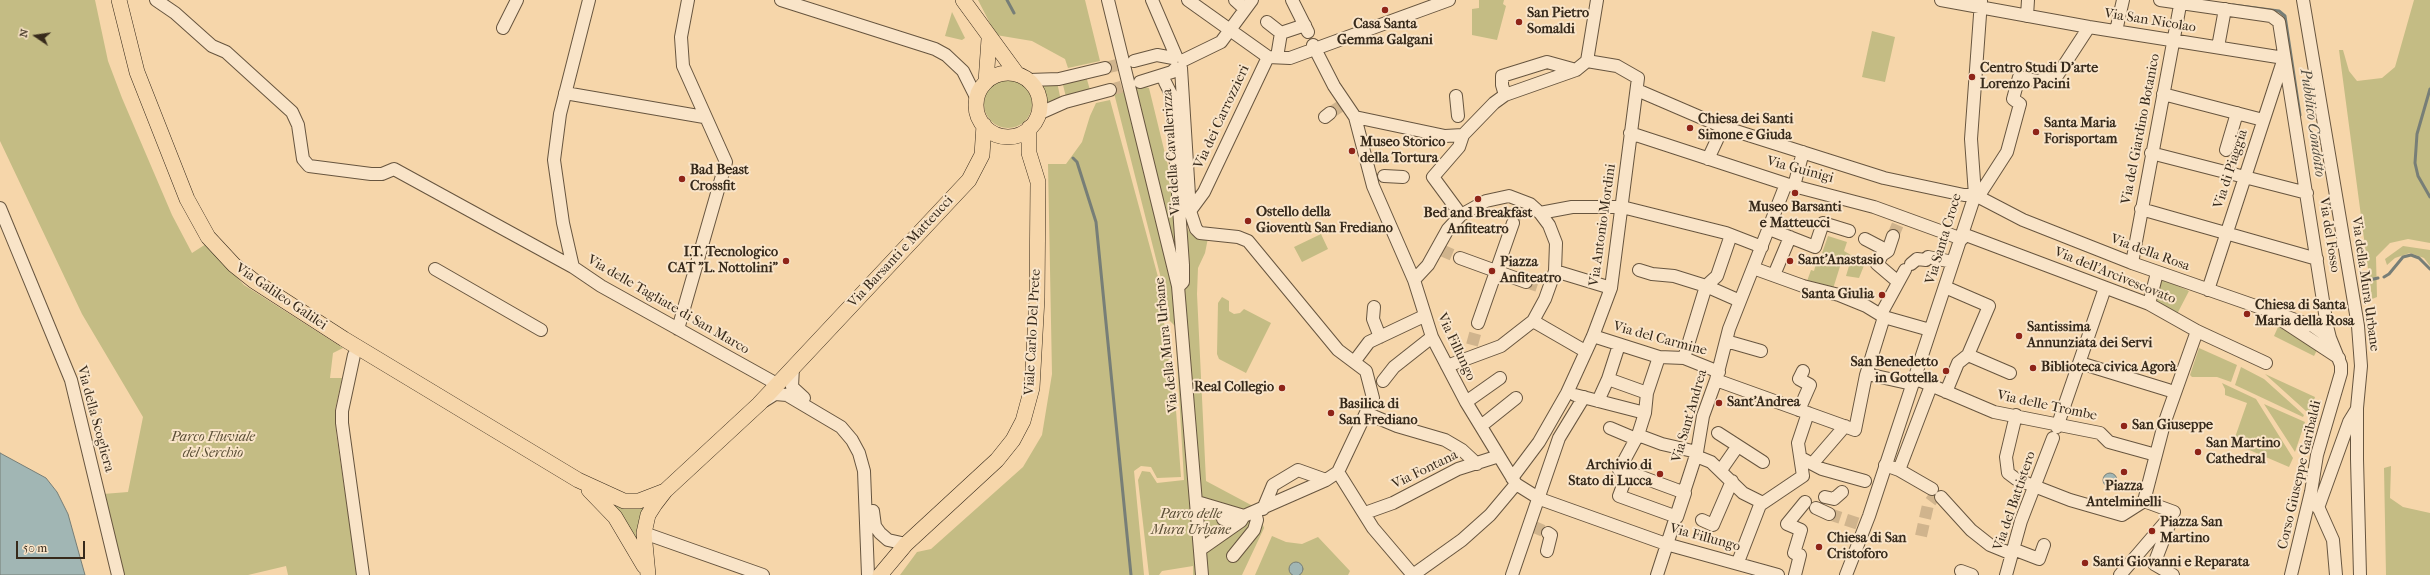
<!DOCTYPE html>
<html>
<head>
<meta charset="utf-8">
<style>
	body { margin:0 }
	#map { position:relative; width:2430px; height:575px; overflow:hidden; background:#f6d6aa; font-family:"IM FELL French Canon",serif }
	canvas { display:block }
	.north { position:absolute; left:16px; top:16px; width:40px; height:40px; -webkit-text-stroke:3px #f9e4c8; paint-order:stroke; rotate:283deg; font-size:11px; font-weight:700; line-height:16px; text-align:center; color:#372a1b }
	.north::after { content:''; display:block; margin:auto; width:14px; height:18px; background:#372a1b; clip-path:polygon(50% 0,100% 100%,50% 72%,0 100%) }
	.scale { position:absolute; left:16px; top:541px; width:69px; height:18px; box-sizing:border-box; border:2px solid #372a1b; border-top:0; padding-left:5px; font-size:12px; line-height:14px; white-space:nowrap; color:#372a1b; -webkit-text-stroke:3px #f9e4c8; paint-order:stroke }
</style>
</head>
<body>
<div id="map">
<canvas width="2430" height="575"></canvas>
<div class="north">N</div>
<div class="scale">50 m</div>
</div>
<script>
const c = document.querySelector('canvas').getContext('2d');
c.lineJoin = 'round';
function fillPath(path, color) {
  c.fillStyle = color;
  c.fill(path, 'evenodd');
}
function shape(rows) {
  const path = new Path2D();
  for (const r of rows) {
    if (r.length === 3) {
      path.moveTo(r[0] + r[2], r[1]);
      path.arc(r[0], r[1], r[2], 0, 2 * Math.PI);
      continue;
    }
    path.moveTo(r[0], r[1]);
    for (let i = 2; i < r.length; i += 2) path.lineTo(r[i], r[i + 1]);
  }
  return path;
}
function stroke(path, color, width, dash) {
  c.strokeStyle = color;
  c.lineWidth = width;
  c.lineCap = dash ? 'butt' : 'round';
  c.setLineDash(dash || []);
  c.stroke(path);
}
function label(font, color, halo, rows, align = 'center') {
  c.font = font + ' "IM FELL French Canon",serif';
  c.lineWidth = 4;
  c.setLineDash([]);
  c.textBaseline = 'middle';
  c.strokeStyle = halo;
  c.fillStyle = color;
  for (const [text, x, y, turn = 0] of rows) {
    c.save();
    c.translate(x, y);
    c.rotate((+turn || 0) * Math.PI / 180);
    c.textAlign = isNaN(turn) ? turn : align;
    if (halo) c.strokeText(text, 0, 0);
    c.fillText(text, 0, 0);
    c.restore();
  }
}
fillPath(shape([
	[0,0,95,0,108,61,122,98,172,215,192,253,206,244,244,285,343,348,333,353,330,378,342,378,335,410,336,432,357,575,288,575,286,566,248,575,122,575,103,494,128,492,143,417,82,314,0,141],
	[978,0,1085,0,1100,61,1068,68,1065,59,1032,41,996,35],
	[1479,0,1504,0,1503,4,1506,6,1497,40,1472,35,1472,9,1479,8],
	[2414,0,2430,0,2430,243,2408,239,2390,243,2376,257,2377,297,2372,299,2339,50,2343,50,2349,71,2357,81,2382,78,2395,67],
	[952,12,965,38,962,40,945,36],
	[1872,31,1895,37,1885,82,1862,77],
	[1086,76,1090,90,1066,97,1062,81],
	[1008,104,24],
	[1057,82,1061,101,1047,106,1041,83],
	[1141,86,1149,88,1169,170,1181,169,1187,228,1191,234,1197,237,1208,238,1205,253,1198,268,1197,294,1206,481,1251,505,1260,516,1264,528,1242,575,1193,575,1193,566,1162,571,1159,575,1149,575,1138,480,1142,471,1150,472,1157,483,1184,480,1175,326,1169,320,1170,314,1114,93],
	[1110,100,1167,310,1164,324,1170,330,1181,477,1157,478,1151,467,1141,466,1134,471,1144,575,900,575,917,552,931,549,1023,467,1042,435,1052,374,1048,164,1066,164,1082,142,1090,116,1096,103],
	[1321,234,1328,249,1302,262,1294,247],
	[1828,236,1847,242,1844,251,1865,263,1859,278,1846,276,1849,266,1844,264,1844,261,1842,260,1832,292,1806,284,1811,270,1814,271,1818,256,1821,256],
	[2403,246,2430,250,2430,266,2424,258,2410,253,2395,258,2387,265,2385,259],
	[2160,278,2189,291,2176,316,2152,304],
	[1222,297,1229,301,1229,311,1234,314,1240,313,1244,309,1271,323,1246,373,1219,359,1217,354,1218,303],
	[2278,327,2289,331,2317,350,2314,356,2274,336],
	[2199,348,2237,365,2231,382,2217,377,2192,377,2190,375],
	[2241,367,2264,379,2304,415,2303,417,2235,385],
	[2265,374,2315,397,2310,412,2306,411],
	[2222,383,2256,399,2293,458,2289,467,2233,443,2247,403,2225,395,2225,389],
	[2264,404,2305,422,2295,452],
	[2391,466,2390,498,2403,507,2430,513,2430,575,2386,575,2384,468],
	[609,501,646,503,636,540],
	[1272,536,1286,542,1302,544,1318,537,1350,571,1348,575,1255,575]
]), '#c4bc84');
const water = shape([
	[0,453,46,478,57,492,68,514,85,575,0,575,0,453],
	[2110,480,7],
	[1296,569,7]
]);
fillPath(water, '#a1b6b4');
stroke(water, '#777e77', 1);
stroke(shape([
	[1007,0,1014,13],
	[2233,5,2279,11,2285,16,2300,115],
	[2430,89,2417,134,2415,163,2418,176,2430,197],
	[1073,158,1077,162,1096,222,1131,575],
	[2384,277,2389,274,2403,257,2411,255,2419,258,2430,269],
	[2365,281,2378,278]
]), '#777e77', 3);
stroke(shape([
	[1105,68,1133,61],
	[1110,90,1138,82],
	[1330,113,1341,106],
	[1513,223,1520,204],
	[1893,236,1900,219],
	[1441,250,1460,258],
	[1526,282,1547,289],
	[1472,345,1478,323],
	[1829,514,1862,525],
	[1532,526,1548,533],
	[1921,536,1928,505,1937,493]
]), '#d0b48d', 12, [12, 6]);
const minor = shape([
	[156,0,175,13,212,46,226,52,292,112,298,125,303,159,309,166,371,174,382,174,394,169,573,267],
	[589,0,560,114,554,160,563,223,573,267,601,286,777,384],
	[781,0,935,49,946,55,963,71,977,99],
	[1108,0,1178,286,1202,575],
	[1152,0,1176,56],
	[1188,0,1268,57,1290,58,1449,0],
	[1235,0,1245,9],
	[1292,0,1308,32],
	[1941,0,2089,27,2284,58,2208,290],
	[2160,0,2271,16,2279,22,2327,326,2330,338,2341,365,2341,373,2317,455,2311,492,2291,575],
	[2303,0,2358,326,2361,366,2357,408,2357,459,2360,575],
	[2027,16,2028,0],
	[1267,22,1281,33,1277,57],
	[503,28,517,0],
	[2116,31,2123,0],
	[1281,33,1305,25],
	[1313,45,1334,86,1355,117,1373,186,1414,280,1432,337,1466,402,1516,484,1540,499,1666,544,1778,575],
	[2218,47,2225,9],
	[1184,60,1221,42,1252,0],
	[1134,61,1157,55,1173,58],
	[1587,61,1597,0],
	[1181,68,1190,211,1196,229,1200,233,1238,237,1248,241,1338,350,1366,371,1373,398,1338,472],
	[1576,70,1547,62,1502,76,1502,85,1505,95,1576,70,1587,61],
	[1029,80,1059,79,1105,68],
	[1140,82,1172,72,1176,68],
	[1165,82,1171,94,1183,265,1183,282,1179,286],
	[1637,90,1723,127,1884,178,1964,195,1975,195],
	[565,93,704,117],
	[2163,94,2263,120],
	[1456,96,1458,116],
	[1038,114,1065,102,1110,90],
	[1325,117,1330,113],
	[1355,117,1445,136,1463,135,1494,103,1505,95],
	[1630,133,1786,184,1874,207,1962,239],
	[2226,150,2237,113],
	[2151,153,2307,193],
	[1708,159,1723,127],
	[1384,176,1403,177],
	[1794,186,1803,152],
	[1975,195,2023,220,2132,263,2313,326,2330,338],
	[1978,197,2007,152,2020,104,2013,99,2019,77,2038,81,2047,78,2055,79,2089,27],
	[0,208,71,380,118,575],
	[2141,209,2317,259],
	[1190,211,1204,192,1268,57],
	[1540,213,1572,207,1622,207,1726,233,1762,247],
	[1461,215,1433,177,1459,147,1463,135],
	[1769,229,1815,247,1823,223,1849,231],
	[1963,234,2149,304,2197,331,2266,363],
	[1893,236,1888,251,1882,255,1877,264,1897,281],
	[1865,239,1888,251],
	[1460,258,1526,282],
	[2132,263,2181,0],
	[1911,264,1917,259,1926,260,1928,257,1953,262],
	[1753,268,1803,286,1839,295,1866,306,1884,317,1930,330],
	[435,269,541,330],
	[1639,270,1652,274,1674,276,1706,286,1740,301],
	[1555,271,1611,288],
	[1774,275,1790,237],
	[1414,280,1428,265,1448,229,1461,215,1486,201,1509,196,1530,204,1540,213,1549,225,1556,243,1555,271,1545,299,1533,321,1501,346,1447,366],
	[1945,287,1989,306,1968,355,2010,373],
	[2149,304,2157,273],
	[1374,307,1373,319,1380,337],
	[1881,314,1905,270],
	[2278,318,2339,358],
	[1533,321,1585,351],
	[1478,323,1513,223],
	[678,329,726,162,683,66,681,37,688,0],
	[1593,336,1659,357,1684,358,1719,372],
	[1726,341,1761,351],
	[1619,345,1608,379,1647,393,1659,357],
	[354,355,342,411,342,423,363,575],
	[1684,358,1706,286,1717,276,1731,235],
	[1354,362,1369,342,1424,316],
	[2080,363,2168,390],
	[793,367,792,387,804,398],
	[1867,374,1912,384],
	[1914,378,1994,412,2100,433,2109,442,2156,455],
	[1716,380,1855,430,1866,375,1884,317],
	[1383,381,1394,367,1432,337],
	[1946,392,1958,363,1968,355],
	[1575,395,1645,413],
	[764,401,775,394,787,395,841,427,852,440,859,453,864,471,868,575],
	[1598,401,1608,379],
	[1466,402,1500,378],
	[1799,410,1810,385,1799,379,1803,371],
	[1366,413,1397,426,1445,440,1462,450,1477,464],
	[2016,415,2006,457,2008,473,2016,479,2070,500,2122,515,2144,501,2164,424,2197,331],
	[1481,426,1516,398],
	[2057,427,2105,288],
	[1610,428,1636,439],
	[1718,433,1763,462],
	[1638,435,1662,444,1697,452],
	[1696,456,1711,462,1743,493,1763,503],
	[1801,458,1822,469,1865,481],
	[1813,463,1845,426],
	[1885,465,1899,470,1931,386],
	[1721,470,1737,447],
	[1899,470,1932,489],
	[1338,472,1373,528,1413,575,1462,540,1490,515,1516,484],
	[1628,472,1685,493,1677,517,1619,496,1628,472],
	[1635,477,1619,470,1638,435,1645,413,1647,393],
	[1512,478,1539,442,1567,393,1593,336,1611,288,1638,78,1617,66,1587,61],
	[1825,497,1834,499,1842,492],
	[1941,497,1971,530,1990,545,2012,554],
	[2144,501,2174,512],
	[1197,502,1244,516,1326,480,1338,472],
	[2316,502,2333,540,2336,575],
	[1816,508,1829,514],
	[2318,508,2349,422,2357,409],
	[1263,509,1273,485,1298,470,1326,480],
	[873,511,875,526,880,533,888,540,906,544],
	[1365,513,1393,503,1458,469,1499,456],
	[1223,519,1243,516],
	[1702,520,1713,525,1732,481],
	[2171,520,2154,564,2173,575],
	[644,533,763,575],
	[1201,549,1241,521,1244,516],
	[2013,549,2039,559,2044,545],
	[1547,551,1551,535,1548,533],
	[1233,556,1254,530,1257,520,1255,512],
	[1738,562,1760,505,1803,476,1798,443,1808,413],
	[1961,571,1972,575],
	[1512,575,1559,438,1584,397],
	[1657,575,1697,452,1703,416,1716,380,1729,329,1786,184],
	[1795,575,1800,555,1794,553,1801,530,1787,524,1805,502],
	[1846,575,1869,516,1975,195,1971,139,1981,1],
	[2006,575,2021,521,2053,438],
	[2120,575,2174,512]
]);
const major = shape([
	[119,0,137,72,187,199,208,237,234,265,254,281,344,339,578,480,624,501,639,501,665,491],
	[963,0,1017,74],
	[1008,105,32],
	[986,82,989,39],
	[589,490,615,517,644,566],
	[648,575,644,533,648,515,655,504,665,491,759,404,969,180,982,155,984,125],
	[880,575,906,544,997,460,1013,440,1023,421,1032,388,1037,298,1038,182,1029,153,1029,128]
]);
stroke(minor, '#67553f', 14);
stroke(major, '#372a1b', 16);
stroke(minor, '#f9e4c8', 12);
stroke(major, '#f6d6aa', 15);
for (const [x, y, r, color] of [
	[1385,10,4,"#8f2418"],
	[1519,22,4,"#8f2418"],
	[1972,77,4,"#8f2418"],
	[1690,128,4,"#8f2418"],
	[2036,132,4,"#8f2418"],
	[1352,151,4,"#8f2418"],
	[682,179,4,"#8f2418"],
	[1795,193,4,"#8f2418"],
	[1478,199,4,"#8f2418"],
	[1248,221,4,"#8f2418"],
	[786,261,4,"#8f2418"],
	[1790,261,4,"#8f2418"],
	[1492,271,4,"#8f2418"],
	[1882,295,4,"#8f2418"],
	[2247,314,4,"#8f2418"],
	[2019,336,4,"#8f2418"],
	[2033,368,4,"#8f2418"],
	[1946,371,4,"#8f2418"],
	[1282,388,4,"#8f2418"],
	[1719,403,4,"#8f2418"],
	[1331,413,4,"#8f2418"],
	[2124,426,4,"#8f2418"],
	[2198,452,4,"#8f2418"],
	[2124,472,4,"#8f2418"],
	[1660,474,4,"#8f2418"],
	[2152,531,4,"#8f2418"],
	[1819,547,4,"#8f2418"],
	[2085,563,4,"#8f2418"]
]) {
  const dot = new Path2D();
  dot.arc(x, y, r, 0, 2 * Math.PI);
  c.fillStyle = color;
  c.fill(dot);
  stroke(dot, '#f9e4c8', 1.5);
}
label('bold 14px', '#372a1b', '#f9e4c8', [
	["San Pietro",1527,14],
	["Somaldi",1527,30],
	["Casa Santa",1385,25,"center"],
	["Gemma Galgani",1385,41,"center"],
	["Centro Studi D'arte",1980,69],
	["Lorenzo Pacini",1980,85],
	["Chiesa dei Santi",1698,120],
	["Simone e Giuda",1698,136],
	["Santa Maria",2044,124],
	["Forisportam",2044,140],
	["Museo Storico",1360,143],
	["della Tortura",1360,159],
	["Bad Beast",690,171],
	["Crossfit",690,187],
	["Museo Barsanti",1795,208,"center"],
	["e Matteucci",1795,224,"center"],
	["Ostello della",1256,213],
	["Gioventù San Frediano",1256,229],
	["Bed and Breakfast",1478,214,"center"],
	["Anfiteatro",1478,230,"center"],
	["I.T. Tecnologico",778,253,"right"],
	["CAT \"L. Nottolini\"",778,269,"right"],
	["Sant'Anastasio",1798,261],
	["Piazza",1500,263],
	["Anfiteatro",1500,279],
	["Santa Giulia",1874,295,"right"],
	["Chiesa di Santa",2255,306],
	["Maria della Rosa",2255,322],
	["Santissima",2027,328],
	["Annunziata dei Servi",2027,344],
	["San Benedetto",1938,363,"right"],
	["in Gottella",1938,379,"right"],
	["Biblioteca civica Agorà",2041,368],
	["Real Collegio",1274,388,"right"],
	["Sant'Andrea",1727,403],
	["Basilica di",1339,405],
	["San Frediano",1339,421],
	["San Giuseppe",2132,426],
	["San Martino",2206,444],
	["Cathedral",2206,460],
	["Archivio di",1652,466,"right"],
	["Stato di Lucca",1652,482,"right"],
	["Piazza",2124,487,"center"],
	["Antelminelli",2124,503,"center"],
	["Piazza San",2160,523],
	["Martino",2160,539],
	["Chiesa di San",1827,539],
	["Cristoforo",1827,555],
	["Santi Giovanni e Reparata",2093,563]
], 'left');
label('14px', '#372a1b', '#f9e4c8', [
	["Via San Nicolao",2150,21,9],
	["Via dei Carrozzieri",1222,117,-65],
	["Via del Giardino Botanico",2141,129,-79],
	["Via della Cavallerizza",1172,152,-94],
	["Via di Piaggia",2231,169,-72],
	["Via Guinigi",1800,170,15],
	["Via Antonio Mordini",1603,225,-82],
	["Via del Fosso",2329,235,81],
	["Via Santa Croce",1944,239,-73],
	["Via Barsanti e Matteucci",901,252,-47],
	["Via della Rosa",2150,253,20],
	["Via dell'Arcivescovato",2115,276,22],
	["Via della Mura Urbane",2365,284,82],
	["Via Galileo Galilei",281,297,34],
	["Via delle Tagliate di San Marco",668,305,30],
	["Viale Carlo Del Prete",1033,332,-87],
	["Via del Carmine",1660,339,15],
	["Via della Mura Urbane",1167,345,-96],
	["Via Fillungo",1456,347,65],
	["Via delle Trombe",2047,406,12],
	["Via Sant'Andrea",1690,416,-74],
	["Via della Scogliera",95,419,75],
	["Via Fontana",1425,470,-26],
	["Corso Giuseppe Garibaldi",2300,475,-77],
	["Via del Battistero",2015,501,-71],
	["Via Fillungo",1705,538,15]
]);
label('italic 14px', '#5a4e35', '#f9e4c8', [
	["Parco Fluviale",213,438],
	["del Serchio",213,454],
	["Parco delle",1191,515],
	["Mura Urbane",1191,531]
]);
label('italic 15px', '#524d41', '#f9e4c8', [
	["Pubblico Condotto",2312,123,82]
]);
</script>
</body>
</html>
